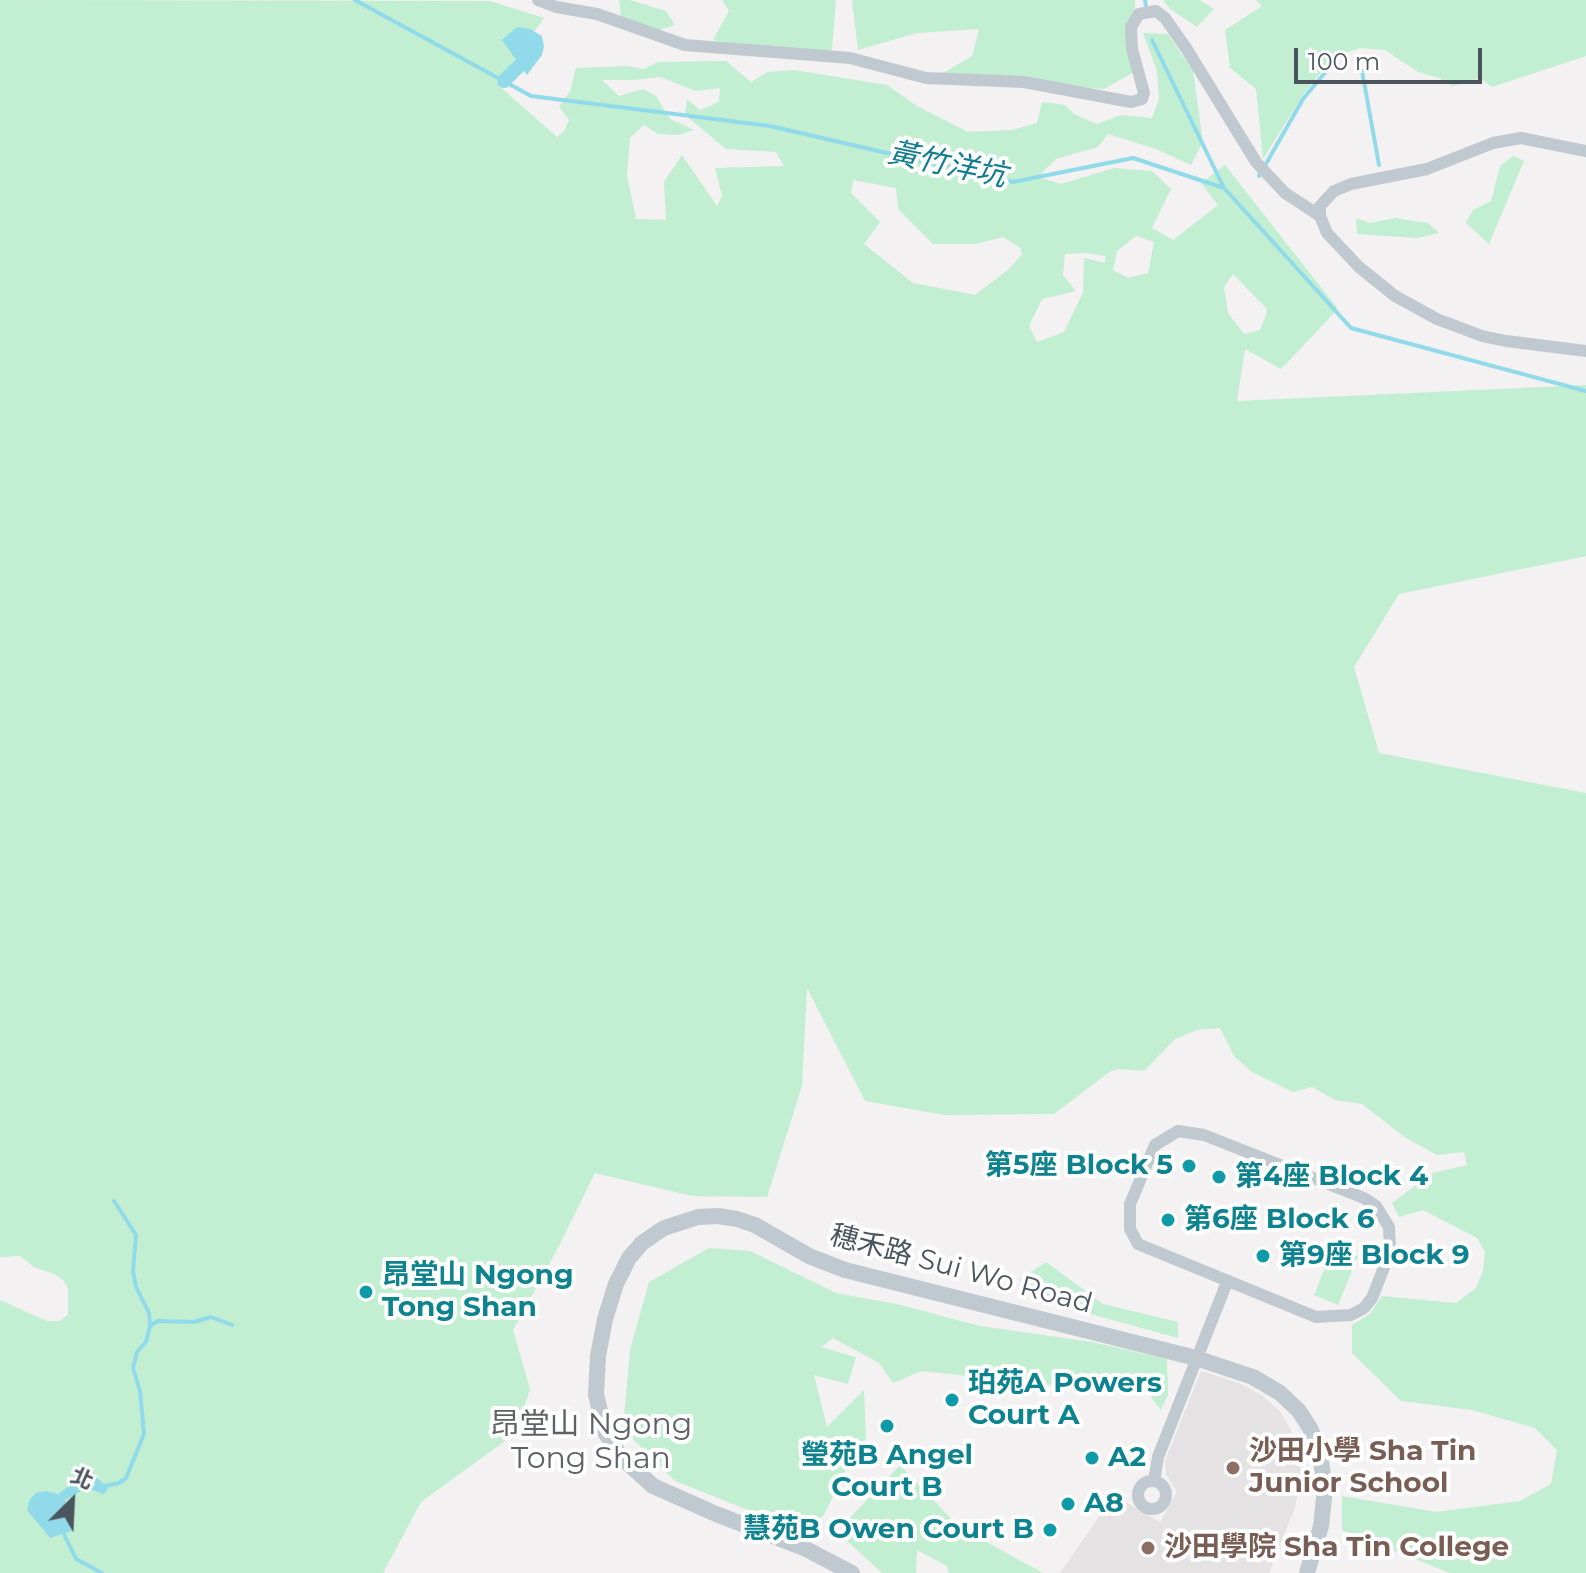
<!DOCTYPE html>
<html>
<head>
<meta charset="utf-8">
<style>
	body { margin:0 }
	#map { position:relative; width:1586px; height:1573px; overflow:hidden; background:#f3f1f1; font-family:Montserrat,"Noto Sans TC",sans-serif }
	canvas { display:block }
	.north { position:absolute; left:32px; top:1461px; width:80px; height:80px; -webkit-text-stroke:6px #fff; paint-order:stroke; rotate:24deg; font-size:22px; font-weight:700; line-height:32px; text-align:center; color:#4a555e }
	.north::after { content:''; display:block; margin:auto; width:28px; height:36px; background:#4a555e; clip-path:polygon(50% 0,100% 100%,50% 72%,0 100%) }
	.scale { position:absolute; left:1294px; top:48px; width:188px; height:36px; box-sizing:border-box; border:4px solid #4a555e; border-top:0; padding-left:10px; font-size:24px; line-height:28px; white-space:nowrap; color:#4a555e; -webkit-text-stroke:6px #fff; paint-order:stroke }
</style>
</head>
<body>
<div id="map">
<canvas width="1586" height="1573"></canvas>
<div class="north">北</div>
<div class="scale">100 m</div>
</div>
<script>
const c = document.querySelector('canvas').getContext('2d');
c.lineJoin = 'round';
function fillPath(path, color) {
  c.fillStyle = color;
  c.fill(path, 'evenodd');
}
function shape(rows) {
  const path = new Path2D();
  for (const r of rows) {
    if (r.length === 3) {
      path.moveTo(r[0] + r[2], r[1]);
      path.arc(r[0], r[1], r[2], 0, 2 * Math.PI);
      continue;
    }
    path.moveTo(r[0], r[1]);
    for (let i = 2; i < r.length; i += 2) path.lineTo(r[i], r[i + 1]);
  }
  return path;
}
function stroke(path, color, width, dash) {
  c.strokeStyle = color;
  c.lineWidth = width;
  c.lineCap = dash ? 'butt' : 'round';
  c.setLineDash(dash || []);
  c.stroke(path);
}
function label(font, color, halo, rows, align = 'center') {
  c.font = font + ' Montserrat,"Noto Sans TC",sans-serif';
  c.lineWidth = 8;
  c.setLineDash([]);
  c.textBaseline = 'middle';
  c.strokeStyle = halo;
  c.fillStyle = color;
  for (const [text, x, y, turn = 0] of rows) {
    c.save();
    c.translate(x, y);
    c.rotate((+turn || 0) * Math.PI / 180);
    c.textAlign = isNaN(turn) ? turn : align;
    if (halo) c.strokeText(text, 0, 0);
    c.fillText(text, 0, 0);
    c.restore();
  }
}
fillPath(shape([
	[1201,1371,1239,1383,1263,1396,1279,1410,1290,1428,1297,1450,1302,1478,1294,1510,1269,1573,1060,1573,1114,1495,1160,1522,1177,1492,1166,1474,1165,1461]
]), '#e4e2e3');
fillPath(shape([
	[0,0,490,1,544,18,497,84,557,137,564,131,569,120,559,107,570,91,576,68,627,66,643,69,658,62,726,61,751,82,767,72,794,70,887,85,917,106,968,132,1012,130,1037,123,1042,102,1065,105,1074,114,1097,124,1121,115,1152,118,1159,99,1157,71,1143,33,1168,34,1193,71,1203,142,1191,165,1156,149,1108,134,1098,147,1056,159,1038,177,1061,184,1114,168,1152,171,1171,189,1152,228,1173,240,1218,205,1201,183,1225,165,1338,309,1281,369,1245,349,1237,401,1586,385,1586,556,1399,594,1354,667,1379,753,1586,793,1586,1573,1450,1573,1342,1530,1342,1496,1436,1512,1520,1501,1551,1484,1557,1450,1535,1428,1472,1410,1401,1401,1352,1353,1352,1325,1370,1314,1382,1296,1456,1303,1476,1288,1483,1271,1485,1252,1477,1238,1423,1210,1399,1217,1392,1203,1433,1173,1467,1165,1464,1152,1437,1155,1406,1138,1362,1104,1335,1100,1312,1087,1293,1092,1252,1072,1234,1056,1220,1028,1197,1030,1175,1039,1144,1071,1117,1069,1108,1073,1054,1114,944,1115,865,1101,807,988,802,1086,767,1197,692,1196,595,1173,559,1246,513,1330,530,1389,516,1433,421,1502,383,1573,0,1573,0,1300,47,1321,59,1321,68,1315,68,1289,64,1281,54,1274,34,1267,20,1256,0,1257],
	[660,77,696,91,720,88,719,102,700,110,687,99,685,115,726,149,776,152,784,166,715,168,722,196,717,206,682,155,664,182,666,220,636,219,627,175,630,138,644,125,658,134,678,135,694,130,670,119,656,96,643,89,619,96,602,80,634,80],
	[853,180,896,188,898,209,933,244,975,244,1003,237,1020,248,1022,254,1009,269,975,295,913,283,864,244,880,222,851,193],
	[1136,236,1154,242,1148,273,1128,278,1113,270,1117,251],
	[1085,253,1105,256,1105,263,1084,258,1083,292,1064,332,1037,342,1029,326,1042,299,1076,291,1063,275,1065,254],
	[1233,274,1266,308,1267,313,1260,330,1244,334,1228,313,1224,287],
	[619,0,630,0,666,11,675,25,646,34,622,25],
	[722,0,836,0,831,62,713,40,729,11],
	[852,0,1135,0,1134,72,1104,89,938,76,972,56,979,29,917,33,858,50],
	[1163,0,1200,0,1214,9,1197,27,1170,9],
	[1256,0,1586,0,1586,56,1492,87,1480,78,1453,86,1439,78,1418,72,1385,50,1360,48,1333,57,1303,95,1263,159,1256,89,1230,68,1225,30,1262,6],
	[1513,156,1524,161,1489,244,1466,223,1473,210,1491,201,1500,166],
	[1356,218,1370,223,1395,218,1428,223,1439,233,1417,238,1357,234],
	[1334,1246,1358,1256,1338,1305,1314,1295],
	[709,1248,750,1251,836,1293,897,1304,980,1326,1092,1342,1167,1359,1168,1395,1161,1410,1143,1387,1099,1390,922,1371,893,1383,879,1363,833,1338,821,1347,856,1357,848,1384,814,1375,827,1427,864,1390,866,1439,854,1453,825,1513,809,1534,675,1481,623,1429,630,1350,649,1282],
	[1046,1262,1103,1304,1178,1322,1178,1338,1040,1300,1019,1280],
	[900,1465,959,1527,1043,1573,949,1573,947,1566,917,1550,916,1573,882,1573,845,1539,847,1521]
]), '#c2eed2');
fillPath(shape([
	[517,27,530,29,542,36,544,46,542,55,527,75,502,40],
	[97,1478,108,1488,107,1491,103,1494,87,1488,65,1500,74,1530,50,1538,27,1510,30,1499,36,1493,46,1491,58,1494,72,1484,84,1479]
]), '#91daea');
stroke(shape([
	[355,0,531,96,770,126,1013,182,1133,158,1224,188,1351,328,1586,391],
	[1145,0,1146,6],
	[1152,40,1224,188],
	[1362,71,1379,165],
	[1259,176,1303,99,1334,62],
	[114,1201,136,1235,133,1271,136,1287,149,1313,150,1326],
	[105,1486,119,1483,126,1478,144,1434,140,1391,133,1368,137,1352,146,1342,150,1326,158,1321,194,1322,211,1317,232,1325],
	[62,1530,76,1559,102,1573]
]), '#91daea', 4);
stroke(shape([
	[504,81,532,53]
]), '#91daea', 14);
stroke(shape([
	[538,0,556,7,597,14,685,45,850,58,926,78,1024,82,1131,102,1142,99,1144,93,1132,49,1131,27,1139,14,1156,11,1165,18,1186,48,1256,162,1285,193,1320,216],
	[1320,216,1327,233,1359,267,1395,296,1437,319,1482,336,1506,341,1586,351],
	[1320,216,1320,206,1334,191,1351,184,1427,169,1493,143,1521,138,1586,151],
	[1178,1131,1204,1135,1364,1198,1376,1206,1389,1227,1390,1252,1372,1298,1364,1308,1351,1315,1316,1317,1138,1244,1130,1229,1130,1204,1155,1145,1178,1131],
	[1154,1481,1158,1457,1227,1282],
	[1152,1495,14]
]), '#c0c9cf', 12);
stroke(shape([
	[852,1573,804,1548,716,1514,653,1486,621,1457,606,1434,596,1395,598,1356,605,1319,616,1284,629,1258,642,1243,664,1228,698,1217,718,1216,737,1219,755,1225,809,1256,845,1270,1196,1358,1253,1377,1280,1393,1299,1411,1310,1428,1319,1450,1324,1480,1324,1498,1321,1526,1307,1573]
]), '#c0c9cf', 16);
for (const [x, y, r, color] of [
	[1189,1166,8,"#0f9aa8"],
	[1219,1177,8,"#0f9aa8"],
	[1168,1220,8,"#0f9aa8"],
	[1263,1256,8,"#0f9aa8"],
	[366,1292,8,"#0f9aa8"],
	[952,1400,8,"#0f9aa8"],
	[887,1426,8,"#0f9aa8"],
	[1092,1458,8,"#0f9aa8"],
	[1233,1468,8,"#8d6e63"],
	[1068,1504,8,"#0f9aa8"],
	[1050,1530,8,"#0f9aa8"],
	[1148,1548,8,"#8d6e63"]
]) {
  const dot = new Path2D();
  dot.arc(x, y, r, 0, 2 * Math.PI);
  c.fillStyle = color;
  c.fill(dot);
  stroke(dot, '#fff', 3);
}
label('bold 28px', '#0d838f', '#fff', [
	["第5座 Block 5",1173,1166,"right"],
	["第4座 Block 4",1235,1177],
	["第6座 Block 6",1184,1220],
	["第9座 Block 9",1279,1256],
	["昂堂山 Ngong",382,1276],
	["Tong Shan",382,1308],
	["珀苑A Powers",968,1384],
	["Court A",968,1416],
	["瑩苑B Angel",887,1456,"center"],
	["Court B",887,1488,"center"],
	["A2",1108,1458],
	["A8",1084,1504],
	["慧苑B Owen Court B",1034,1530,"right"]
], 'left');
label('28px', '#4a555e', '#fff', [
	["穗禾路 Sui Wo Road",961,1270,15]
]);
label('bold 28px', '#785e54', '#fff', [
	["沙田小學 Sha Tin",1249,1452],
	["Junior School",1249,1484],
	["沙田學院 Sha Tin College",1164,1548]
], 'left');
label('italic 30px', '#117b92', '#fff', [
	["黃竹洋坑",947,165,12]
]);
label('30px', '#5e6266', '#fff', [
	["昂堂山 Ngong",591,1425],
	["Tong Shan",591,1459]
]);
</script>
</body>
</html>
